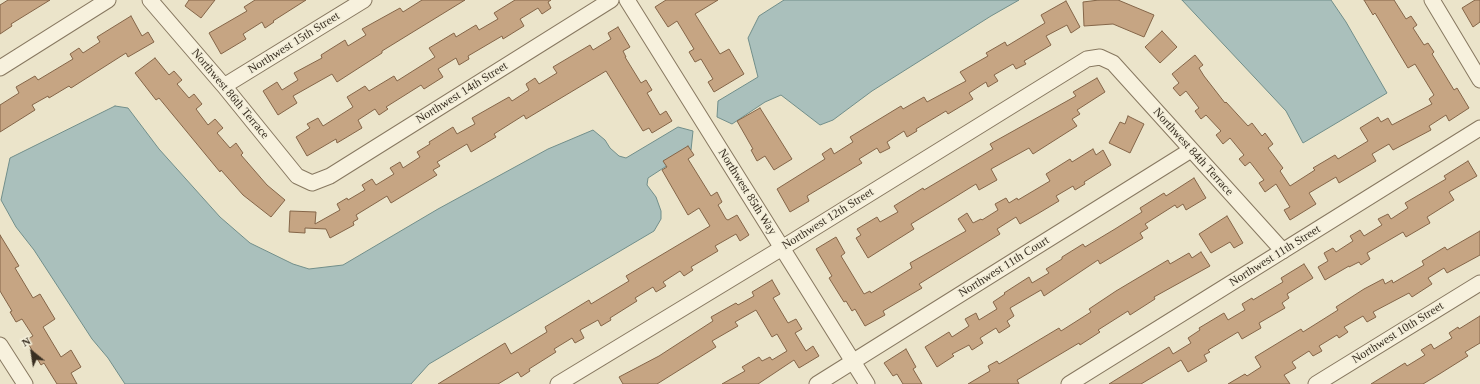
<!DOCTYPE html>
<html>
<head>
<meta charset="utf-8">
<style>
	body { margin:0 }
	#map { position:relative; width:1480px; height:384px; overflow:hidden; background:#ebe4ca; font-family:"Times New Roman",serif }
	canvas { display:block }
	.north { position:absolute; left:12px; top:332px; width:40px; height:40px; -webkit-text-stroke:3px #f3eed9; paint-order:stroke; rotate:330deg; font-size:11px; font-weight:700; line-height:16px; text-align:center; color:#392f22 }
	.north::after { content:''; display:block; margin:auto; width:14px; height:18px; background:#392f22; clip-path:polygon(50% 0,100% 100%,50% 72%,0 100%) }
</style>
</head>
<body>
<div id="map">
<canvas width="1480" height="384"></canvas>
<div class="north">N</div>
</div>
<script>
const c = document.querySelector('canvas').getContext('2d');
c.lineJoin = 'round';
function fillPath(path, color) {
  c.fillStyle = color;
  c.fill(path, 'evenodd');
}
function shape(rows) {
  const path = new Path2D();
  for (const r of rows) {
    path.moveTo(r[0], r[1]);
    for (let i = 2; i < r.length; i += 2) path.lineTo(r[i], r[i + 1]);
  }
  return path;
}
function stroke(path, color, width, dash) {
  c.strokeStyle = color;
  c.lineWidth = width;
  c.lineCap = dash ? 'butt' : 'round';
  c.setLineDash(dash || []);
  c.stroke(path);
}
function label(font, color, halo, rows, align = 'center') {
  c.font = font + ' "Times New Roman",serif';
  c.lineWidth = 3;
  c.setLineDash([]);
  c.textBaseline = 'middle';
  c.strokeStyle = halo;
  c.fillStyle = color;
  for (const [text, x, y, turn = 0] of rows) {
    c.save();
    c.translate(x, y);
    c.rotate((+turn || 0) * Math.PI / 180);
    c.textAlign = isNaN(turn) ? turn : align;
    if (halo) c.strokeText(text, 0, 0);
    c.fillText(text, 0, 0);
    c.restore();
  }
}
const water = shape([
	[784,0,1019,0,991,16,872,91,833,120,820,125,781,95,765,102,732,124,717,117,718,101,758,77,748,38,759,16,784,0],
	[1182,0,1331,0,1346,22,1387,93,1303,143,1286,111,1182,0],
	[115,106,128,108,159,149,220,217,250,243,293,264,309,269,343,265,438,209,548,149,593,130,605,140,610,148,619,156,626,158,678,127,693,131,691,150,648,178,647,185,656,197,661,211,661,219,654,231,429,364,411,384,125,384,108,358,92,339,34,250,16,227,1,200,10,158,115,106]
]);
fillPath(water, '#aac0bc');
stroke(water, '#718e8a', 1);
const building = shape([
	[8,0,50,0,11,24,12,26,0,34,0,5,8,0],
	[189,0,215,0,201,18,185,6,189,0],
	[255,0,306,0,273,21,274,22,265,28,262,22,243,34,246,39,221,54,209,33,247,11,244,7,255,0],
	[422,0,465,0,382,51,382,53,337,82,332,74,293,96,297,103,278,115,263,91,277,82,282,90,298,80,294,73,322,58,321,55,345,40,348,46,366,35,362,29,400,8,403,12,422,0],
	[515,0,551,0,548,2,551,8,542,14,538,8,520,19,524,26,503,39,502,36,468,56,469,59,459,65,456,58,438,69,443,77,424,89,421,85,386,107,388,109,379,115,375,109,358,120,362,128,337,143,336,139,307,156,296,137,310,128,307,124,318,118,323,126,353,107,347,97,365,86,369,91,394,76,397,81,435,57,429,48,454,33,456,37,476,25,479,30,498,19,494,13,515,0],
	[666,0,718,0,695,14,720,54,729,49,744,74,714,92,708,82,713,79,701,59,695,62,689,52,694,49,677,21,668,27,655,7,666,0],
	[1099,0,1118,0,1154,15,1144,37,1113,24,1084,26,1083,2,1099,0],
	[1364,0,1394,0,1406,19,1411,16,1417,25,1413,28,1424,45,1428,43,1434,52,1432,54,1454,90,1457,88,1469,108,1449,121,1446,115,1429,126,1431,130,1393,150,1389,144,1372,154,1376,161,1339,183,1336,177,1309,193,1316,204,1290,220,1284,210,1290,207,1276,184,1265,192,1259,183,1264,180,1250,162,1245,166,1239,159,1244,155,1230,138,1223,144,1216,135,1221,131,1206,115,1201,119,1195,111,1199,108,1186,91,1180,96,1173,88,1179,83,1172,74,1195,55,1203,65,1199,68,1204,76,1225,103,1226,102,1248,126,1252,123,1262,136,1265,133,1273,144,1268,148,1283,168,1280,171,1290,186,1315,170,1313,168,1335,155,1338,159,1368,141,1360,128,1378,117,1381,122,1388,118,1392,125,1432,104,1429,99,1434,95,1415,64,1408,68,1375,13,1373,15,1364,0],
	[1475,0,1480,0,1480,22,1473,27,1462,8,1475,0],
	[1066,1,1080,27,1071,33,1067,25,1046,36,1051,45,1024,61,1026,64,1016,69,1013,64,994,75,998,81,988,87,986,82,969,93,973,99,948,114,946,111,916,129,917,131,907,137,904,131,887,142,890,148,880,153,877,148,859,159,862,163,807,196,809,201,790,212,777,189,825,159,822,154,831,148,834,154,853,142,850,137,901,106,903,109,924,97,927,102,966,81,960,72,988,56,986,53,1005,42,1007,46,1045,23,1041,15,1066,1],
	[131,16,142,36,148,32,154,42,128,57,126,53,71,88,69,86,49,98,48,96,32,105,35,110,0,132,0,105,19,93,16,87,35,76,38,80,73,59,70,54,79,48,83,53,100,42,97,37,131,16],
	[618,27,630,47,623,51,626,57,625,57,641,83,646,80,652,90,647,93,660,115,666,111,672,121,652,133,649,128,643,131,606,71,526,119,524,115,494,134,496,137,471,152,467,144,437,162,440,166,433,170,437,175,391,203,387,196,356,215,358,219,353,222,354,225,330,238,326,229,305,228,305,233,289,232,290,211,316,212,315,224,340,210,337,204,347,198,348,200,365,190,362,185,372,179,376,185,394,174,390,168,400,162,403,168,420,157,417,152,430,144,429,142,453,127,457,134,475,124,472,118,509,97,512,101,529,90,526,84,535,78,539,84,557,73,553,67,590,45,593,50,611,39,608,33,618,27],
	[1162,31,1177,47,1160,63,1145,47,1162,31],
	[155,58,169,75,174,71,182,80,177,84,189,98,194,94,202,104,196,109,208,125,215,119,223,128,217,133,230,148,236,143,243,153,241,155,267,185,285,200,271,217,243,195,221,170,220,172,159,98,156,100,135,73,155,58],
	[1097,78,1105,92,1077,110,1080,114,1072,119,1077,126,1033,154,1029,148,991,169,997,180,979,190,976,184,947,202,911,224,914,229,868,258,856,238,861,235,857,229,877,217,880,222,898,212,894,206,923,188,924,190,993,149,990,144,1076,96,1073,92,1097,78],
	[760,108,792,159,774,170,765,156,757,161,751,150,753,149,737,121,760,108],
	[1128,116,1144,124,1130,153,1109,143,1120,122,1125,124,1128,116],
	[688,146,694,155,688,159,711,196,717,192,722,202,718,205,726,219,728,220,737,215,749,235,740,241,736,234,715,246,718,251,691,267,693,270,684,276,680,271,663,282,666,286,656,292,653,287,635,298,637,301,610,318,611,320,601,326,598,320,580,330,584,338,575,343,572,338,554,349,556,352,529,369,530,371,521,377,518,372,498,384,438,384,505,343,511,354,547,332,545,327,589,300,591,304,629,281,626,276,710,226,699,208,688,215,662,170,667,167,663,161,688,146],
	[1093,149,1096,155,1103,150,1111,165,1084,182,1085,184,1075,190,1073,186,1056,196,1059,201,1039,213,1020,224,1016,217,997,229,1000,234,919,284,922,288,883,311,885,315,865,326,855,309,852,311,846,301,844,302,829,278,832,276,816,249,836,237,845,253,841,256,864,294,870,291,871,293,912,268,910,263,966,231,958,219,967,213,973,223,981,219,982,220,998,210,995,204,1006,198,1009,203,1017,198,1018,200,1050,181,1046,174,1070,159,1072,162,1093,149],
	[1468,161,1477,176,1449,192,1454,200,1427,217,1430,223,1406,237,1403,232,1367,253,1370,259,1361,265,1359,262,1349,267,1349,266,1325,280,1318,267,1328,261,1324,253,1333,248,1336,252,1353,241,1350,236,1360,230,1364,236,1382,225,1378,219,1388,214,1391,219,1408,208,1405,203,1446,179,1444,176,1468,161],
	[1194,178,1206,198,1186,210,1183,204,1177,208,1175,205,1145,224,1148,228,1140,233,1143,238,1100,264,1098,260,1044,296,1041,290,1010,308,1014,316,1007,321,1010,326,999,333,996,328,980,338,983,343,972,350,969,345,952,354,954,356,937,367,925,347,949,332,952,337,969,326,965,319,976,313,979,320,997,309,993,302,1005,294,1004,293,1029,277,1032,283,1049,273,1046,269,1062,259,1062,257,1083,244,1085,247,1115,229,1142,212,1140,208,1164,193,1166,196,1194,178],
	[1227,216,1243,243,1234,248,1230,242,1211,253,1199,234,1227,216],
	[1480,231,1480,255,1447,273,1444,268,1428,278,1432,284,1412,297,1409,293,1373,312,1376,317,1367,322,1363,316,1344,327,1348,332,1339,338,1337,335,1319,346,1322,351,1313,356,1309,351,1292,362,1296,368,1284,375,1290,384,1228,384,1245,374,1247,376,1261,367,1255,357,1301,329,1303,332,1338,310,1336,307,1364,289,1383,279,1385,284,1392,280,1393,283,1424,265,1422,261,1445,247,1447,250,1480,231],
	[0,235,19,266,15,268,33,298,40,294,55,319,43,327,61,357,71,350,81,367,71,373,77,384,57,384,44,363,41,365,26,340,33,336,22,319,16,322,10,312,12,311,0,291,0,235],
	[1201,252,1210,266,1154,297,1155,299,1130,315,1128,311,1098,330,1100,332,1080,345,1079,343,1017,380,1019,384,968,384,990,371,988,366,997,361,999,364,1059,328,1061,331,1091,312,1089,309,1116,291,1168,260,1170,264,1189,253,1192,258,1201,252],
	[1304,264,1313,278,1287,294,1289,298,1282,303,1285,308,1259,323,1261,328,1242,339,1238,332,1208,350,1210,352,1204,355,1207,361,1188,372,1181,360,1141,384,1109,384,1169,347,1173,354,1191,343,1188,338,1200,330,1199,328,1224,313,1228,320,1245,310,1242,304,1252,298,1253,300,1283,282,1281,278,1304,264],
	[772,280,780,294,773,298,788,323,796,319,802,329,795,333,806,351,813,346,819,356,799,368,794,360,758,384,722,384,745,371,742,367,759,357,762,361,770,357,772,360,787,351,777,334,772,337,756,310,735,322,738,326,712,341,716,347,657,384,623,384,619,377,659,356,713,321,711,317,736,303,738,305,754,296,752,292,772,280],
	[1480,316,1480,343,1465,352,1468,356,1441,373,1423,384,1371,384,1405,363,1407,366,1425,355,1421,350,1431,344,1434,349,1452,338,1449,333,1458,327,1459,329,1480,316],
	[906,349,916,367,913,369,922,384,903,384,897,374,893,376,884,363,906,349]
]);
fillPath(building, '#c6a583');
stroke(building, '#846548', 1);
const minor = shape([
	[150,0,224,86,297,176,312,183,330,176,611,0],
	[627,0,867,384],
	[1432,0,1480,80],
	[0,68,108,0],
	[224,86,364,0],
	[0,345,25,384],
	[558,384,782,248,1087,59,1100,57,1113,63,1283,251],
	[817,384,1191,150],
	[1069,384,1480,128],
	[1316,384,1480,283]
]);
stroke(minor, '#877860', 17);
stroke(minor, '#f7f1dd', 15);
label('12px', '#392f22', '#f3eed9', [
	["Northwest 15th Street",294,43,-32],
	["Northwest 14th Street",462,93,-32],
	["Northwest 86th Terrace",230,94,50],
	["Northwest 84th Terrace",1193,152,48],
	["Northwest 85th Way",747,192,58],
	["Northwest 12th Street",828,219,-32],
	["Northwest 11th Street",1275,256,-32],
	["Northwest 11th Court",1004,267,-32],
	["Northwest 10th Street",1398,333,-32]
]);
</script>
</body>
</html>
